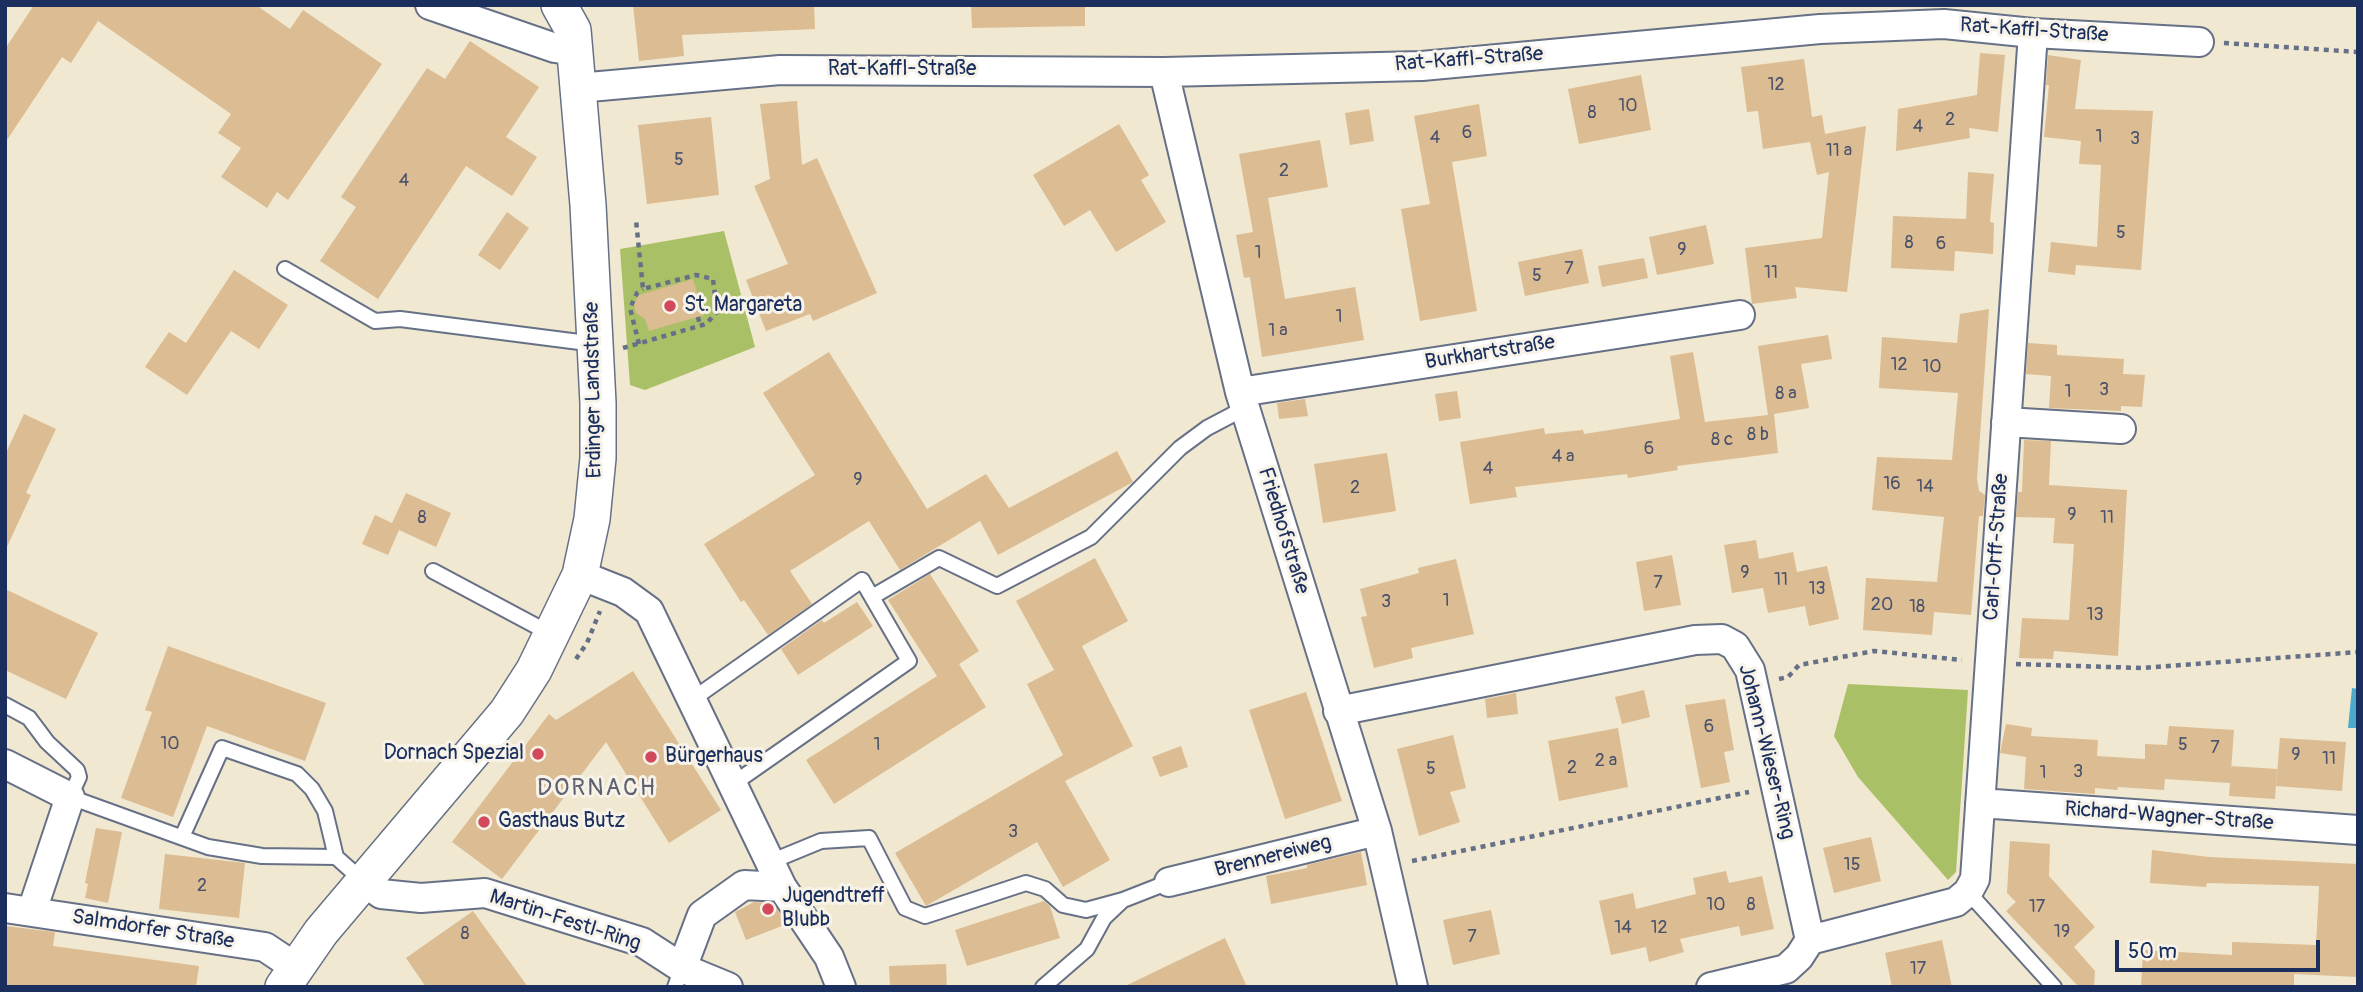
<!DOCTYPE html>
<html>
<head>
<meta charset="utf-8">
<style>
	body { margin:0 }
	#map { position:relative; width:2363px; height:992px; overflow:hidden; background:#f0e8d0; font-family:Pangolin,sans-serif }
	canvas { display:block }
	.frame { position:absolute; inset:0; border:7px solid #1b2f5e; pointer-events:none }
	.scale { position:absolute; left:2115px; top:940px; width:205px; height:32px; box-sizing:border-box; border:4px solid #1b2f5e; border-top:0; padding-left:9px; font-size:21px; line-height:24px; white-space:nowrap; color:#1b2f5e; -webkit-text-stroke:5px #f7f3e8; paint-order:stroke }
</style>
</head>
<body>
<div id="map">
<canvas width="2363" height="992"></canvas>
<div class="frame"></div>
<div class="scale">50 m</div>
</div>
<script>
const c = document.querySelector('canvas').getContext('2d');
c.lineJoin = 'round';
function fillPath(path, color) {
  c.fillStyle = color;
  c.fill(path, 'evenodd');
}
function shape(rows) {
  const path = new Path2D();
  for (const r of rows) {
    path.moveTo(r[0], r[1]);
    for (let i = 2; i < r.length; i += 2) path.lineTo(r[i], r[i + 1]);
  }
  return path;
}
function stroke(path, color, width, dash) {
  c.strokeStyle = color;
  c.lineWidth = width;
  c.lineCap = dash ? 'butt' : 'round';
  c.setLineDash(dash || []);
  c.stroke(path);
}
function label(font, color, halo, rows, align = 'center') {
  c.font = font + ' Pangolin,sans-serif';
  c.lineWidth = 6;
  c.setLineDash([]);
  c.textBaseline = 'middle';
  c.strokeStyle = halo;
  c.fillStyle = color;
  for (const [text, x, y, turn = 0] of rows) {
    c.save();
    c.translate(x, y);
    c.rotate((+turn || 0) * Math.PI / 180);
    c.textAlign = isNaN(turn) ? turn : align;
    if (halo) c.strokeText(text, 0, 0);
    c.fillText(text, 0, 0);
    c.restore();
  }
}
fillPath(shape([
	[724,231,755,347,645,390,630,385,620,249],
	[1848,684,1968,690,1956,872,1948,880,1858,777,1834,736]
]), '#a9c066');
fillPath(shape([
	[2352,688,2358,689,2358,728,2348,728]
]), '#4caaca');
fillPath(shape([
	[34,5,256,5,290,29,303,10,382,64,288,200,277,192,267,208,221,177,241,148,218,133,231,114,98,21,71,63,62,57,5,143,5,49],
	[633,5,814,5,815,29,682,35,684,56,639,61],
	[971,5,1085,5,1085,26,972,28],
	[470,41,539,87,506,137,537,157,512,196,466,166,378,299,320,261,356,207,341,197,427,68,445,79],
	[1980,53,2005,55,1998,132,1969,128,1970,138,1896,151,1898,109,1977,95],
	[2048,55,2081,60,2075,109,2153,111,2141,270,2076,265,2075,275,2048,272,2051,242,2097,247,2101,165,2079,164,2081,141,2044,137,2049,85,2046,85],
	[1804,59,1812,117,1822,115,1825,134,1866,126,1847,292,1795,287,1797,298,1752,304,1745,248,1822,238,1829,172,1817,175,1810,142,1763,149,1758,111,1747,112,1741,67],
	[1641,75,1651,130,1579,144,1568,89],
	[797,101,802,165,817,158,877,293,813,321,810,314,766,331,746,280,788,264,754,186,770,179,760,104],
	[1479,104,1487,156,1452,162,1477,311,1420,321,1401,209,1430,204,1414,116],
	[1369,109,1374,141,1350,145,1345,113],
	[711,117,719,195,647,204,638,125],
	[1119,124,1149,175,1141,180,1166,222,1116,252,1090,210,1064,226,1033,175],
	[1320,140,1328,187,1268,198,1285,299,1355,287,1364,340,1262,357,1250,277,1244,278,1236,235,1253,232,1239,154],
	[1968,172,1994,174,1990,222,1994,223,1993,254,1955,251,1954,271,1891,268,1893,216,1966,219],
	[507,212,529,228,500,270,478,255],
	[1706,225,1714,264,1657,275,1649,237],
	[1582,249,1589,283,1525,296,1518,262],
	[1644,258,1648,278,1602,287,1598,266],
	[234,270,288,305,259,349,231,331,187,395,145,367,169,332,186,343],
	[693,279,704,315,649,331,645,319,636,313,634,304,639,295],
	[1989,309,1977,479,1979,491,1985,495,1983,516,1979,516,1971,615,1934,612,1932,635,1863,630,1866,578,1937,582,1944,517,1872,510,1877,457,1952,460,1958,393,1879,388,1882,337,1957,343,1960,314],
	[1828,335,1832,359,1801,364,1809,408,1774,414,1778,453,1677,466,1678,470,1628,478,1627,474,1515,487,1517,497,1470,504,1460,442,1544,428,1545,434,1583,430,1584,434,1680,419,1670,356,1693,352,1705,422,1768,415,1758,346],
	[2028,343,2057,345,2057,355,2124,359,2123,374,2145,375,2142,407,2121,406,2121,411,2049,408,2051,376,2026,374],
	[829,352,927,509,986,474,1009,508,1117,451,1133,482,998,555,980,521,900,570,869,521,790,571,812,604,768,635,744,600,741,602,704,544,815,475,763,393],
	[1457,391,1461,418,1439,421,1435,394],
	[1305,399,1308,416,1279,419,1277,403],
	[24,414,56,429,26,493,31,495,5,551,5,455],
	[2024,440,2051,441,2049,485,2127,490,2118,656,2054,651,2053,659,2019,658,2022,618,2069,620,2074,544,2053,543,2055,518,2016,517,2018,492,2022,492],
	[1387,453,1396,511,1323,523,1314,464],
	[406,493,451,513,436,547,399,530,388,555,362,544,375,515,392,523],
	[1756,540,1759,559,1793,552,1797,572,1827,566,1839,619,1809,626,1805,606,1768,613,1763,588,1732,593,1724,545],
	[1672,555,1681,605,1644,611,1636,562],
	[1095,558,1128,621,1082,646,1133,746,1065,781,1110,860,1063,887,1037,842,926,906,895,853,1063,755,1027,684,1054,670,1016,601],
	[1456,559,1474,634,1411,648,1413,658,1374,668,1361,617,1367,616,1360,589,1419,573,1418,568],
	[930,574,979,651,959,664,986,707,834,804,806,760,937,676,888,600],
	[5,589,98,633,66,699,5,670],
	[857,602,873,626,798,675,781,649,822,620,824,623],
	[168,646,326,703,305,761,207,726,173,817,121,798,152,712,145,710],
	[633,671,721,810,669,843,606,742,502,879,452,842,549,714,556,720],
	[1644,690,1650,717,1622,724,1615,697],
	[1306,692,1342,801,1285,819,1249,710],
	[1516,693,1518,714,1487,718,1485,699],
	[1725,699,1734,750,1724,752,1730,782,1701,788,1685,705],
	[2006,724,2032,728,2031,736,2098,740,2097,756,2145,759,2145,744,2167,745,2169,726,2234,730,2231,771,2231,766,2277,769,2275,799,2229,796,2230,783,2165,779,2164,790,2118,787,2117,790,2095,788,2095,794,2024,789,2026,757,2000,753],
	[1618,728,1628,787,1559,801,1548,741],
	[1453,735,1466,788,1450,792,1460,822,1419,836,1397,749],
	[2280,738,2346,742,2342,791,2276,786],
	[1181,746,1188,767,1160,777,1152,757],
	[96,828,122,832,108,903,85,898,88,884,85,883],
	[1871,837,1881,881,1834,893,1823,848],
	[2010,841,2050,844,2049,876,2095,927,2074,947,2095,971,2094,987,2079,987,2006,911,2016,902,2007,893],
	[2152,850,2209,857,2358,864,2358,977,2294,974,2294,987,2141,987,2143,950,2232,955,2232,942,2316,945,2319,886,2207,883,2206,887,2150,883],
	[1361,852,1367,885,1271,904,1266,876,1307,868,1307,865],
	[165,854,245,863,239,918,159,909],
	[1726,871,1729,883,1762,876,1774,929,1741,936,1739,926,1680,939,1684,952,1649,962,1646,947,1611,955,1599,901,1633,893,1636,909,1696,894,1693,878],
	[1044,901,1050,906,1060,938,967,966,955,930],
	[754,902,773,903,787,924,746,940,735,912],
	[1491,910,1500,954,1453,965,1443,920],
	[473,911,528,987,426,987,406,958],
	[5,926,55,932,53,946,199,966,196,987,5,987],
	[1225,938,1247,987,1123,987],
	[1942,940,1952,987,1892,987,1885,953],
	[946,964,947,987,890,987,889,966]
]), '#dcbc92');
const service = shape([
	[285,269,375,321,400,319,595,344],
	[433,571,551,634],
	[872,597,939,558,997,586,1091,537,1180,448,1207,428,1245,408],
	[693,699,862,580,909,661,733,784],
	[5,705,29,718,47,742,77,770,79,777,70,797,208,847,262,856,336,857],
	[182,837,222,748,297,774,312,789,325,811,336,857,363,881],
	[770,862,821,841,869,838,905,908,925,916,1026,883,1045,889,1063,905,1086,910,1123,900],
	[1968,892,2054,987],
	[675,987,682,968],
	[1043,987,1087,949,1104,918,1123,900,1169,882]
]);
const minor = shape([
	[430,5,555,48,575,51],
	[1164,72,1240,392,1377,831,1413,987],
	[578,88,780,70,1164,72,1422,66,1820,29,1944,24,2033,33,2199,42],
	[1240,392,1740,315],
	[2006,422,2121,429],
	[580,575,623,592,649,611,782,887,829,957,841,987],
	[1338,711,1695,640,1722,639,1735,646,1750,670,1810,940,1799,957,1786,969,1711,987],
	[5,764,70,797,32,911],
	[1980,803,2358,830],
	[363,881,381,894,421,898,485,893,642,942,682,968,728,987],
	[1169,882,1377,831],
	[5,908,265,947,295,967],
	[1810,940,1956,902,1968,892,1975,879,2033,33],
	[682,968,702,915,744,885,782,887]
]);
const tertiary = shape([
	[283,987,321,932,507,712,534,670,580,575,592,519,598,458,598,403,588,205,573,30,559,5]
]);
stroke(service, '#667086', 18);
stroke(minor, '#667086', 32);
stroke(tertiary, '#667086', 38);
stroke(shape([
	[2224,43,2358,52],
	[698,317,700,326],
	[639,344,630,308,637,293,643,289],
	[623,348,706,324,717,312,713,279,696,275,643,289,636,220],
	[576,659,587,643,600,611],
	[2016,664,2141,668,2358,652],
	[1779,679,1788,677,1799,665,1874,651,1962,660],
	[1412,861,1749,792]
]), '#667086', 4.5, [5, 5]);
stroke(service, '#fff', 14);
stroke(minor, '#fff', 28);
stroke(tertiary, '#fff', 35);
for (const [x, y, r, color] of [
	[670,306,7,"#d1495b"],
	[538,754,7,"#d1495b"],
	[651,757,7,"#d1495b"],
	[484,822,7,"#d1495b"],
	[768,909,7,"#d1495b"]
]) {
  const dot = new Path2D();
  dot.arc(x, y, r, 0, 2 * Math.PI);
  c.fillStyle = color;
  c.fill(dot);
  stroke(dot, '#f7f3e8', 2.5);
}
label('18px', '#4b526b', null, [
	["12",1776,85],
	["10",1628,106],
	["8",1592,113],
	["2",1950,120],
	["4",1918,127],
	["6",1467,133],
	["1",2099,137],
	["4",1435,138],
	["3",2135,139],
	["11 a",1839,151],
	["5",679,160],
	["2",1284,171],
	["4",404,181],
	["5",2121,233],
	["8",1909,243],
	["6",1941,244],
	["9",1682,250],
	["1",1258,253],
	["7",1569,269],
	["11",1771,273],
	["5",1537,276],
	["1",1339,317],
	["1 a",1278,331],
	["12",1899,365],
	["10",1932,367],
	["3",2104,390],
	["1",2068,392],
	["8 a",1786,394],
	["8 b",1758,435],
	["8 c",1722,440],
	["6",1649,449],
	["4 a",1563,457],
	["4",1488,469],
	["9",858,480],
	["16",1892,484],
	["14",1925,487],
	["2",1355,488],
	["9",2072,515],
	["8",422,518],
	["11",2107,518],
	["9",1745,573],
	["11",1781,580],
	["7",1658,583],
	["13",1817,589],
	["1",1446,601],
	["3",1386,602],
	["20",1882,605],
	["18",1917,607],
	["13",2095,615],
	["6",1709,727],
	["10",170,744],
	["1",877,745],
	["5",2183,745],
	["7",2215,748],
	["9",2296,755],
	["11",2329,759],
	["2 a",1606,761],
	["2",1572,768],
	["5",1431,769],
	["3",2078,772],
	["1",2043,773],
	["3",1013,832],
	["15",1852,865],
	["2",202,886],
	["10",1716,905],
	["8",1751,905],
	["17",2037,907],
	["14",1623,928],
	["12",1659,928],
	["19",2062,932],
	["8",465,934],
	["7",1472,937],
	["17",1918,969]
]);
label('21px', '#1b2f5e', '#f7f3e8', [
	["Rat-Kaffl-Straße",2034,31,4],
	["Rat-Kaffl-Straße",1469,60,-4],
	["Rat-Kaffl-Straße",902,70],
	["Burkhartstraße",1490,353,-9],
	["Erdinger Landstraße",594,390,-91],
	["Friedhofstraße",1283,531,73],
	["Carl-Orff-Straße",1997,547,-86],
	["Johann-Wieser-Ring",1766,752,76],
	["Richard-Wagner-Straße",2169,817,4],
	["Brennereiweg",1273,857,-14],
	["Martin-Festl-Ring",565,921,18],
	["Salmdorfer Straße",153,930,9]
]);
label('21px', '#1b2f5e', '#f7f3e8', [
	["St. Margareta",684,306],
	["Dornach Spezial",524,754,"right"],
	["Bürgerhaus",665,757],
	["Gasthaus Butz",498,822],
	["Jugendtreff",782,897],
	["Blubb",782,921]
], 'left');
c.letterSpacing = '2px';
label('24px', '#5f6070', '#f7f3e8', [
	["DORNACH",597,789]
]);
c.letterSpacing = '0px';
</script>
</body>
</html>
